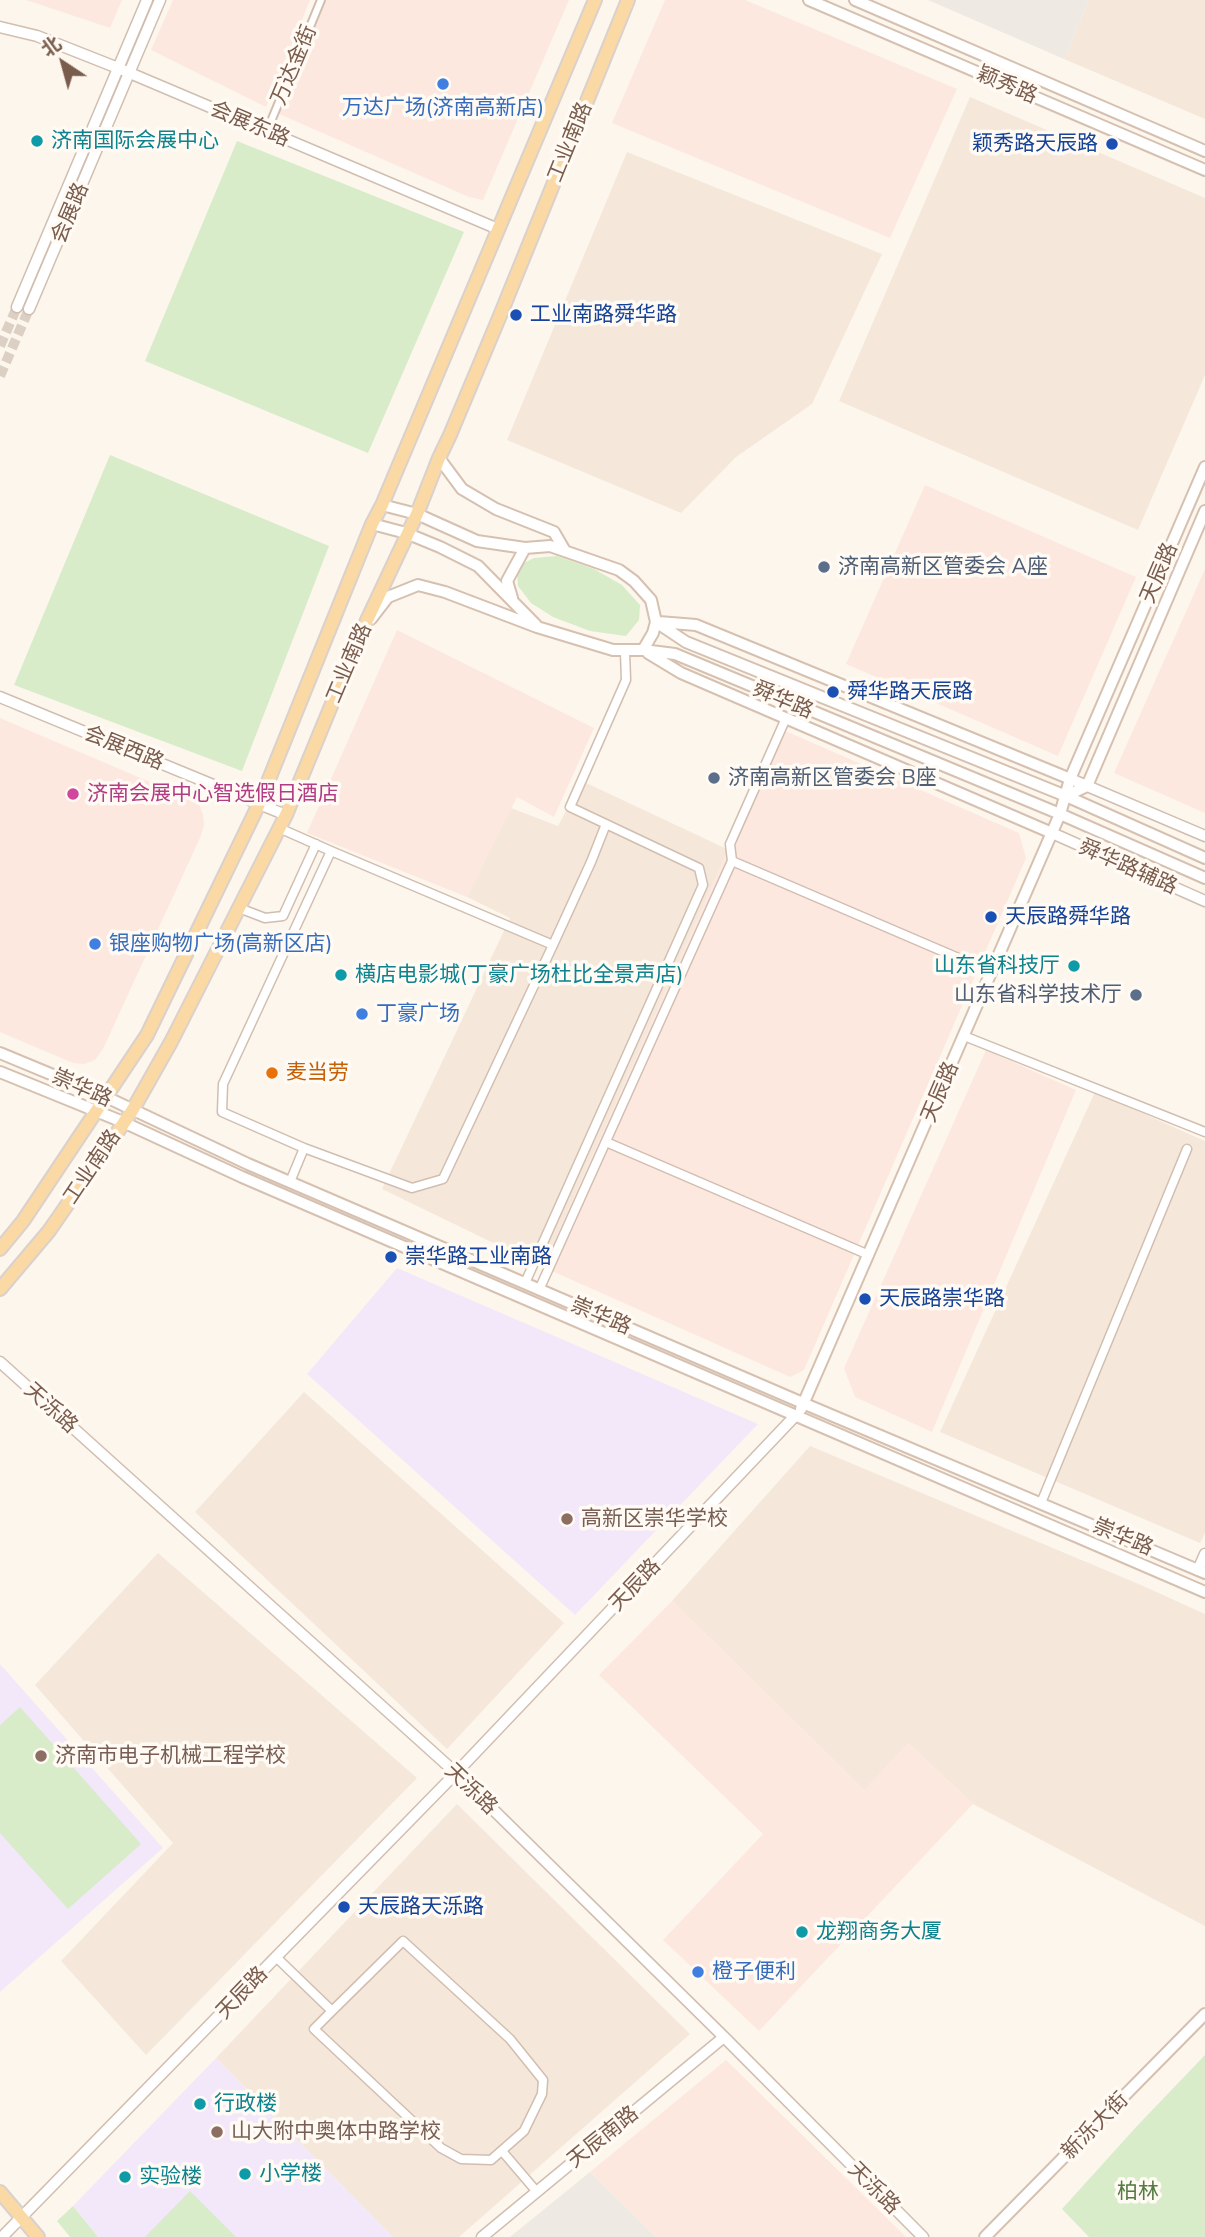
<!DOCTYPE html>
<html>
<head>
<meta charset="utf-8">
<style>
	body { margin:0 }
	#map { position:relative; width:1205px; height:2237px; overflow:hidden; background:#fdf6ec; font-family:Mulish,"Noto Sans SC",sans-serif }
	canvas { display:block }
	.north { position:absolute; left:28px; top:28px; width:70px; height:70px; -webkit-text-stroke:5px #fffaf3; paint-order:stroke; rotate:324deg; font-size:19px; font-weight:700; line-height:28px; text-align:center; color:#7a5c4d }
	.north::after { content:''; display:block; margin:auto; width:24px; height:32px; background:#7a5c4d; clip-path:polygon(50% 0,100% 100%,50% 72%,0 100%) }
</style>
</head>
<body>
<div id="map">
<canvas width="1205" height="2237"></canvas>
<div class="north">北</div>
</div>
<script>
const c = document.querySelector('canvas').getContext('2d');
c.lineJoin = 'round';
function fillPath(path, color) {
  c.fillStyle = color;
  c.fill(path, 'evenodd');
}
function shape(rows) {
  const path = new Path2D();
  for (const r of rows) {
    path.moveTo(r[0], r[1]);
    for (let i = 2; i < r.length; i += 2) path.lineTo(r[i], r[i + 1]);
  }
  return path;
}
function stroke(path, color, width, dash) {
  c.strokeStyle = color;
  c.lineWidth = width;
  c.lineCap = dash ? 'butt' : 'round';
  c.setLineDash(dash || []);
  c.stroke(path);
}
function label(font, color, halo, rows, align = 'center') {
  c.font = font + ' Mulish,"Noto Sans SC",sans-serif';
  c.lineWidth = 7;
  c.setLineDash([]);
  c.textBaseline = 'middle';
  c.strokeStyle = halo;
  c.fillStyle = color;
  for (const [text, x, y, turn = 0] of rows) {
    c.save();
    c.translate(x, y);
    c.rotate((+turn || 0) * Math.PI / 180);
    c.textAlign = isNaN(turn) ? turn : align;
    if (halo) c.strokeText(text, 0, 0);
    c.fillText(text, 0, 0);
    c.restore();
  }
}
fillPath(shape([
	[1089,0,1205,0,1205,119,1064,59],
	[970,97,1205,198,1205,375,1138,530,839,401],
	[627,152,882,254,812,404,736,457,681,513,507,440],
	[582,781,729,850,543,1267,382,1189,510,918,467,897,511,808,558,826],
	[1095,1092,1205,1141,1205,1533,1200,1543,940,1432],
	[304,1392,564,1623,447,1749,195,1512],
	[810,1446,1141,1585,1205,1614,1205,1926,973,1804,909,1744,867,1793,672,1601],
	[158,1553,417,1778,146,2055,61,1961,173,1843,35,1685],
	[457,1804,690,2034,459,2237,393,2237,216,2058]
]), '#f5e8da');
fillPath(shape([
	[26,0,122,0,110,28],
	[173,0,310,0,266,107,151,50],
	[326,0,569,0,483,200,469,197,279,114],
	[665,0,745,0,957,89,890,238,612,123],
	[925,485,1136,577,1058,756,846,664],
	[1205,569,1205,813,1114,773],
	[397,630,594,728,554,817,517,797,467,897,307,833],
	[0,718,199,803,203,815,204,826,200,838,103,1049,95,1060,84,1064,73,1063,0,1032],
	[781,729,1019,833,1026,858,804,1370,790,1377,543,1267],
	[986,1050,1076,1090,932,1432,855,1397,844,1368],
	[672,1601,864,1790,908,1743,973,1804,759,2031,663,1940,763,1834,599,1675],
	[726,2060,906,2237,656,2237,590,2172]
]), '#fde8e0');
fillPath(shape([
	[928,0,1089,0,1064,59],
	[590,2172,656,2237,510,2237]
]), '#efe9e4');
fillPath(shape([
	[397,1268,758,1424,575,1615,307,1374],
	[0,1664,163,1848,0,1992],
	[216,2058,393,2237,98,2237,73,2206]
]), '#f3e8fa');
fillPath(shape([
	[237,141,464,232,368,453,145,361],
	[110,455,329,546,242,771,14,685],
	[557,556,594,569,622,585,640,605,639,620,626,636,590,631,553,617,531,603,518,586,517,573,524,563,534,558],
	[20,1707,141,1844,68,1909,0,1833,0,1725],
	[1205,2055,1205,2237,1089,2237,1062,2209,1137,2126],
	[190,2191,236,2237,145,2237],
	[73,2206,98,2237,70,2237,57,2221]
]), '#d8ecc9');
stroke(shape([
	[0,346,17,307],
	[0,376,29,309]
]), '#dcd0c4', 10, [10, 5]);
const pedestrian = shape([
	[267,131,321,0]
]);
const minor = shape([
	[279,828,331,851],
	[732,861,730,844,786,718],
	[239,908,265,918,283,916,316,844],
	[553,945,331,851,223,1084,222,1112,304,1148,412,1188,443,1179,553,945,591,862,606,824],
	[964,1036,1205,1132],
	[606,1142,869,1255],
	[290,1182,304,1148],
	[525,1283,703,885,699,868,570,807,626,680,625,652],
	[539,1290,732,861,991,972],
	[1041,1503,1187,1149],
	[276,1957,332,2011,314,2029,441,2148,461,2159,491,2160,524,2131,542,2094,543,2080,510,2039,403,1941,332,2011],
	[502,2151,537,2192]
]);
const tertiary = shape([
	[0,27,37,36,118,68,498,229],
	[17,307,147,0],
	[29,309,160,0],
	[0,697,286,815],
	[1073,780,1205,836],
	[1052,833,1205,901],
	[0,1362,456,1773,724,2037,923,2237],
	[1198,1570,1205,1554],
	[2,2237,456,1773,795,1416],
	[482,2237,724,2037]
]);
const secondary = shape([
	[809,0,1205,170],
	[855,0,1205,151],
	[439,458,462,489,496,509,554,532,565,551],
	[382,505,417,514,477,541,525,548,550,546,619,570,634,581,651,600,656,622,686,642,1066,796,1205,858],
	[372,524,406,533,440,547,478,566,536,625],
	[512,598,507,581,525,548],
	[371,619,388,597,418,585,445,592,537,627,613,650,643,650,675,654,1060,814,1205,878],
	[659,622,696,625,1073,780],
	[643,650,653,633,656,622],
	[648,653,681,673,1052,833],
	[1066,796,1087,786,1205,511],
	[0,1053,106,1097,248,1164,805,1404,1205,1573],
	[0,1072,123,1122,242,1177,1205,1592],
	[801,1409,1060,814,1070,779,1205,467],
	[985,2237,1205,2014]
]);
const primary = shape([
	[0,1249,23,1221,147,1035,259,804,372,524,382,505,595,0],
	[0,1289,49,1231,132,1111,171,1042,286,815,362,631,417,514,439,458,450,435,499,318,628,0],
	[0,2192,38,2237]
]);
stroke(pedestrian, '#d1beb0', 10);
stroke(minor, '#d1beb0', 11);
stroke(tertiary, '#d1beb0', 13);
stroke(secondary, '#d6c0b0', 14);
stroke(primary, '#dad1cd', 16);
stroke(pedestrian, '#fff', 6);
stroke(minor, '#fff', 8);
stroke(tertiary, '#fff', 10);
stroke(secondary, '#fff', 10);
stroke(primary, '#fbd9a5', 12);
for (const [x, y, r, color] of [
	[443,84,7,"#3f7fe0"],
	[37,141,7,"#0f9aa8"],
	[1112,144,7,"#1a4fb4"],
	[516,315,7,"#1a4fb4"],
	[824,567,7,"#5c6f8a"],
	[833,692,7,"#1a4fb4"],
	[714,778,7,"#5c6f8a"],
	[73,794,7,"#d1479c"],
	[991,917,7,"#1a4fb4"],
	[95,944,7,"#3f7fe0"],
	[1074,966,7,"#0f9aa8"],
	[341,975,7,"#0f9aa8"],
	[1136,995,7,"#5c6f8a"],
	[362,1014,7,"#3f7fe0"],
	[272,1073,7,"#e8710a"],
	[391,1257,7,"#1a4fb4"],
	[865,1299,7,"#1a4fb4"],
	[567,1519,7,"#8d6e63"],
	[41,1756,7,"#8d6e63"],
	[344,1907,7,"#1a4fb4"],
	[802,1932,7,"#0f9aa8"],
	[698,1972,7,"#3f7fe0"],
	[200,2104,7,"#0f9aa8"],
	[217,2132,7,"#8d6e63"],
	[245,2174,7,"#0f9aa8"],
	[125,2177,7,"#0f9aa8"]
]) {
  const dot = new Path2D();
  dot.arc(x, y, r, 0, 2 * Math.PI);
  c.fillStyle = color;
  c.fill(dot);
  stroke(dot, '#fffaf3', 2.5);
}
label('21px', '#7a5c4d', '#fffaf3', [
	["万达金街",294,65,-67],
	["颖秀路",1007,85,23],
	["会展东路",250,124,23],
	["工业南路",570,142,-68],
	["会展路",70,213,-67],
	["天辰路",1159,573,-67],
	["工业南路",349,663,-67],
	["舜华路",783,700,23],
	["会展西路",124,748,22],
	["舜华路辅路",1128,867,24],
	["崇华路",82,1088,24],
	["天辰路",940,1092,-67],
	["工业南路",92,1167,-56],
	["崇华路",601,1316,23],
	["天泺路",51,1408,42],
	["崇华路",1123,1537,23],
	["天辰路",635,1585,-46],
	["天泺路",471,1789,44],
	["天辰路",242,1993,-46],
	["新泺大街",1095,2126,-45],
	["天辰南路",603,2137,-39],
	["天泺路",874,2188,45]
]);
label('21px', '#366cbe', '#fffaf3', [
	["万达广场(济南高新店)",443,108,"center"],
	["银座购物广场(高新区店)",109,944],
	["丁豪广场",376,1014],
	["橙子便利",712,1972]
], 'left');
label('21px', '#0d838f', '#fffaf3', [
	["济南国际会展中心",51,141],
	["山东省科技厅",1060,966,"right"],
	["横店电影城(丁豪广场杜比全景声店)",355,975],
	["龙翔商务大厦",816,1932],
	["行政楼",214,2104],
	["小学楼",259,2174],
	["实验楼",139,2177]
], 'left');
label('21px', '#164399', '#fffaf3', [
	["颖秀路天辰路",1098,144,"right"],
	["工业南路舜华路",530,315],
	["舜华路天辰路",847,692],
	["天辰路舜华路",1005,917],
	["崇华路工业南路",405,1257],
	["天辰路崇华路",879,1299],
	["天辰路天泺路",358,1907]
], 'left');
label('21px', '#4e5e75', '#fffaf3', [
	["济南高新区管委会 A座",838,567],
	["济南高新区管委会 B座",728,778],
	["山东省科学技术厅",1122,995,"right"]
], 'left');
label('21px', '#b23c85', '#fffaf3', [
	["济南会展中心智选假日酒店",87,794]
], 'left');
label('21px', '#c56008', '#fffaf3', [
	["麦当劳",286,1073]
], 'left');
label('21px', '#785e54', '#fffaf3', [
	["高新区崇华学校",581,1519],
	["济南市电子机械工程学校",55,1756],
	["山大附中奥体中路学校",231,2132]
], 'left');
label('21px', '#537a41', '#fffaf3', [
	["柏林",1138,2192]
]);
</script>
</body>
</html>
